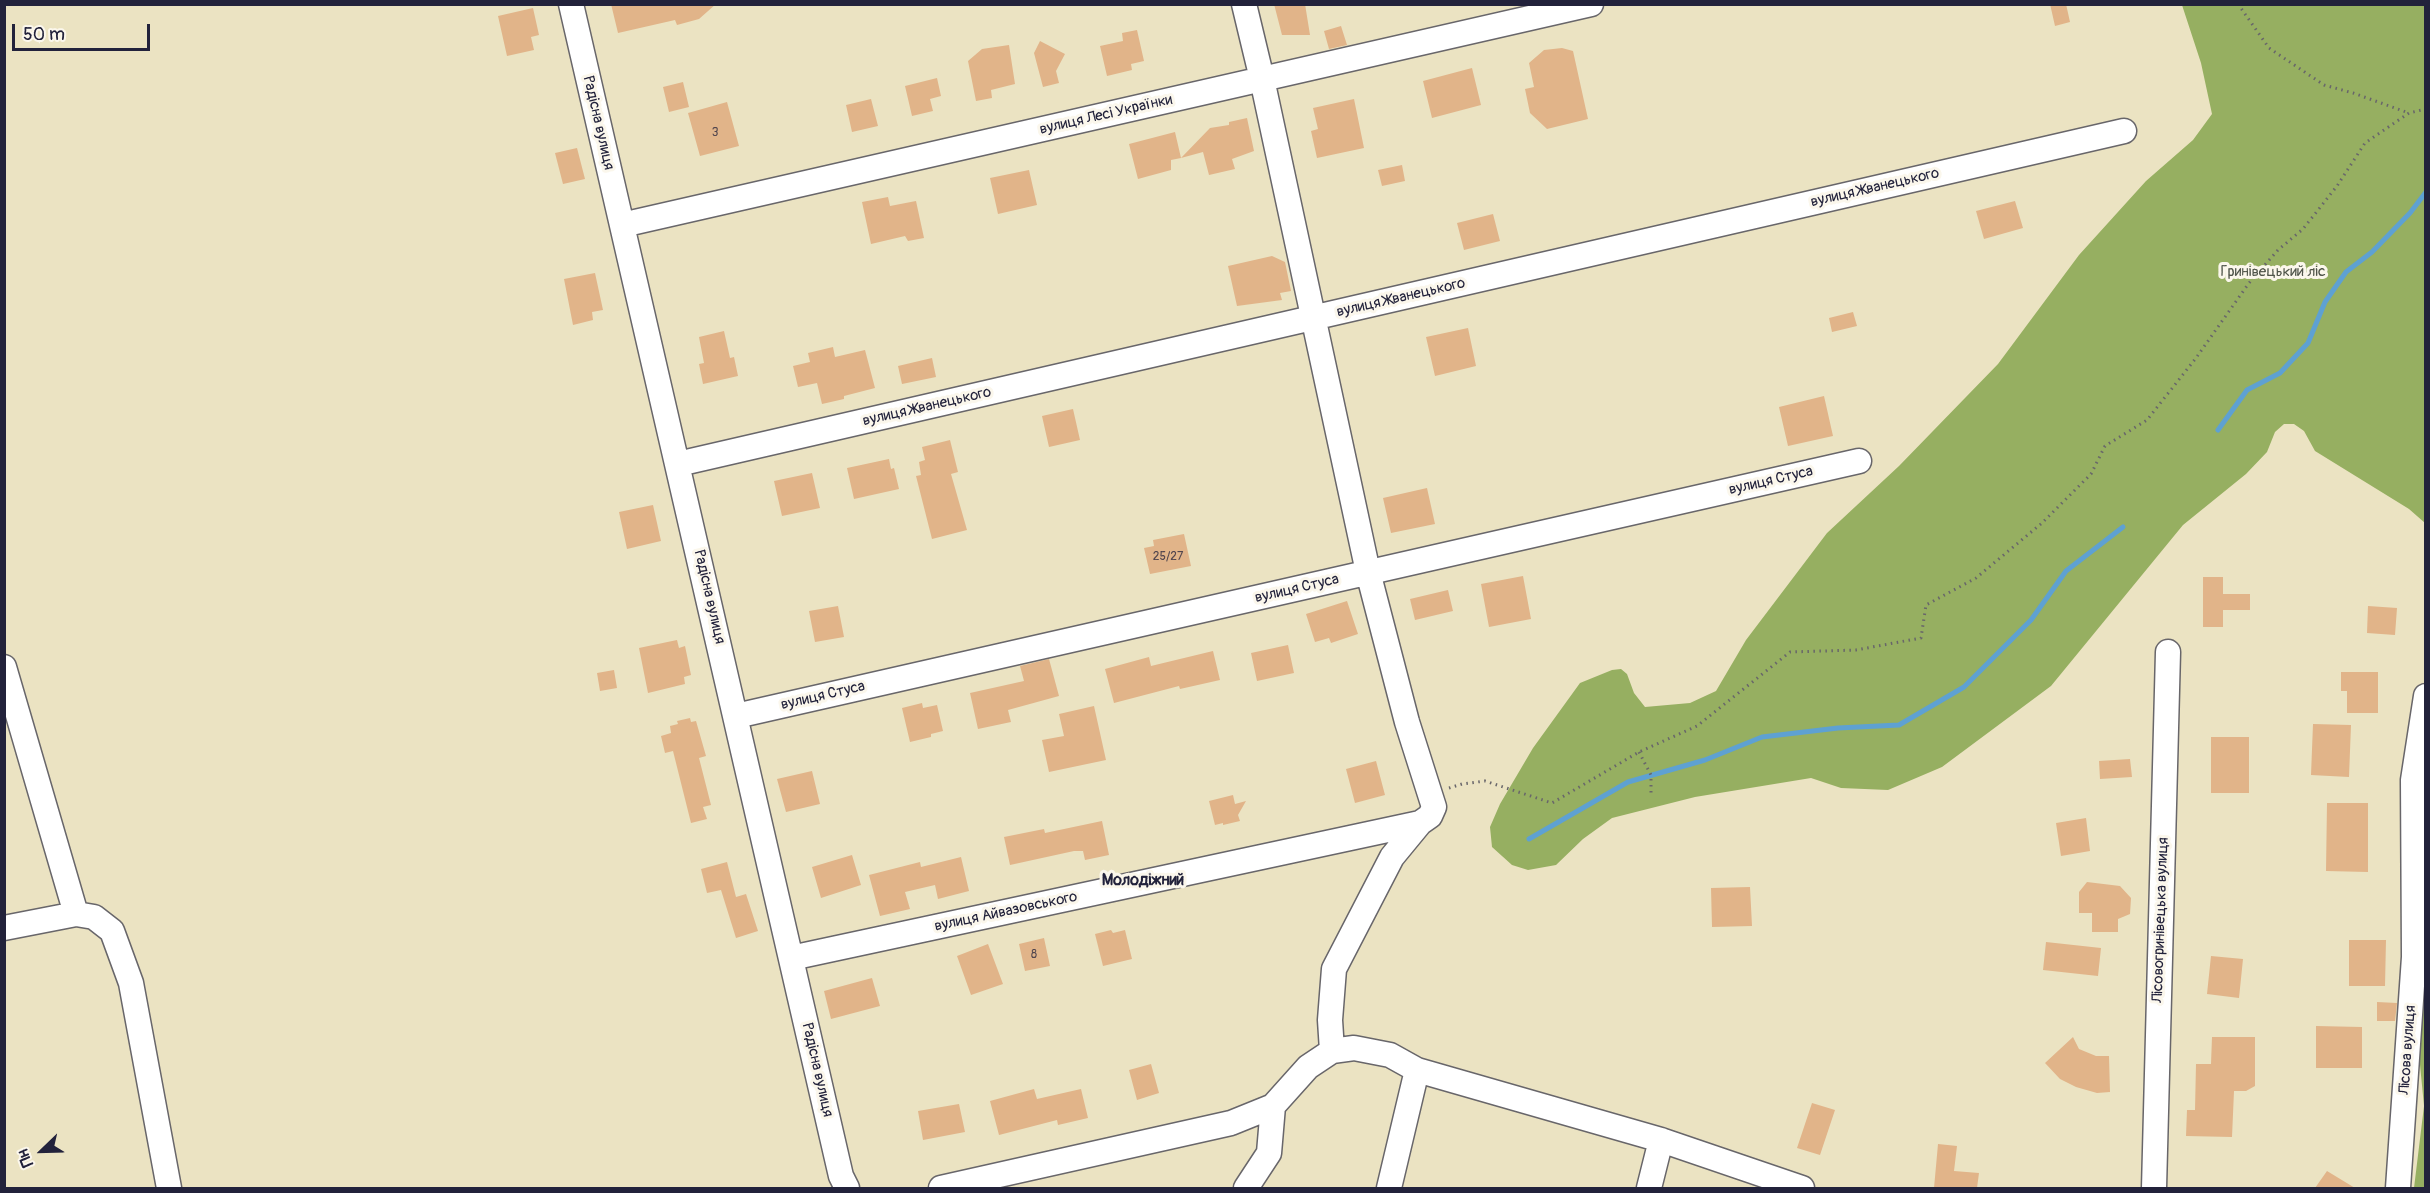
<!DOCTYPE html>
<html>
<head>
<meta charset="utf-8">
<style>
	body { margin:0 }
	#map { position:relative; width:2430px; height:1193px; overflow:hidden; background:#ebe3c2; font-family:Pangolin,sans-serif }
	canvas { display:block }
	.frame { position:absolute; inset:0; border:6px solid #22223b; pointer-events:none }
	.north { position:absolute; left:12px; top:1121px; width:60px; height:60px; -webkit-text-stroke:4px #fbf7ec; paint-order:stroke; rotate:247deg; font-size:16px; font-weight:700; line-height:24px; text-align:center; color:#22223b }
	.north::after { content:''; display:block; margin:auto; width:21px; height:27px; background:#22223b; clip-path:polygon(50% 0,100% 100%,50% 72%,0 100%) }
	.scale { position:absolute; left:12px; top:24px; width:138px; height:27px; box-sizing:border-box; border:3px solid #22223b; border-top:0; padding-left:8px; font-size:18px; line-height:21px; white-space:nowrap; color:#22223b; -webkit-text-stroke:4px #fbf7ec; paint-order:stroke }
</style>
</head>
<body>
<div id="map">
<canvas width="2430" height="1193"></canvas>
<div class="frame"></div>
<div class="north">Пн</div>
<div class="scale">50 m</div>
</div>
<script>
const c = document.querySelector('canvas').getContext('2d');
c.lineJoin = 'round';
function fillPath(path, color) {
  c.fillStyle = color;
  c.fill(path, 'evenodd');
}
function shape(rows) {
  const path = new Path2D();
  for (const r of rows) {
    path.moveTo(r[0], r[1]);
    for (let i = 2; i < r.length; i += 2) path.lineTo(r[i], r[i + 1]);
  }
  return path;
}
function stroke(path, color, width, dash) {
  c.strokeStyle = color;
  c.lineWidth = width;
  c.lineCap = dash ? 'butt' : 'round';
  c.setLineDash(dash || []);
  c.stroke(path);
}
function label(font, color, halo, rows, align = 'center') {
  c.font = font + ' Pangolin,sans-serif';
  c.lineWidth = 6;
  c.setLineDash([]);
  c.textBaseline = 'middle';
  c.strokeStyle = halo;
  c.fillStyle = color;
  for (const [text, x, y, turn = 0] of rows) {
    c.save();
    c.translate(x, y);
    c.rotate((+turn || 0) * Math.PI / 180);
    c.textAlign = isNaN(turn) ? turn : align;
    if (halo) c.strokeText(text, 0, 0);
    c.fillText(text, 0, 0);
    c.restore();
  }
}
fillPath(shape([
	[2182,5,2425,5,2425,523,2409,509,2315,451,2304,431,2294,424,2284,424,2275,432,2267,452,2246,474,2183,525,2051,686,1942,767,1888,790,1841,788,1811,778,1695,797,1612,818,1583,839,1556,865,1528,870,1512,865,1492,847,1490,827,1500,804,1533,748,1580,683,1612,670,1621,669,1627,674,1634,693,1645,707,1690,703,1716,691,1746,640,1827,533,1899,466,1998,364,2079,255,2146,181,2193,140,2212,114,2201,63],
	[2425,953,2426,1188,2414,1188,2424,1106,2417,1034]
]), '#96af61');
stroke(shape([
	[2218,430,2247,390,2280,373,2308,343,2325,302,2346,272,2372,252,2410,213,2426,192],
	[1529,839,1628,782,1705,760,1762,737,1838,728,1899,725,1964,687,2031,620,2066,571,2123,527]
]), '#5ea1d2', 5);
fillPath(shape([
	[611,4,716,4,699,19,677,25,675,20,618,33],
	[1274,4,1305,4,1310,35,1282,35],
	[2050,4,2066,4,2070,22,2055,26],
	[533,8,539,35,531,37,534,50,507,56,498,16],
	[1341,26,1347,45,1329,49,1324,31],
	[1137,30,1144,61,1131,64,1132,70,1107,76,1100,46,1123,41,1122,33],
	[1040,41,1065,54,1056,71,1059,83,1043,87,1034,53],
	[1009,45,1015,84,991,90,992,98,976,101,968,61,982,49],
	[1562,48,1573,51,1588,119,1547,129,1530,113,1525,89,1534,87,1529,63,1544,50],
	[1472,68,1481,105,1432,118,1423,81],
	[937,78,941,96,930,99,933,111,912,116,905,86],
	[683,82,689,107,669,112,663,87],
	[871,99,878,126,852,132,846,105],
	[1354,99,1364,148,1317,158,1311,131,1318,129,1313,108],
	[727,102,739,146,700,156,688,113],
	[1247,118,1254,151,1232,159,1235,169,1209,175,1203,152,1181,158,1210,128,1229,125,1229,122],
	[1175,132,1181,158,1171,160,1171,170,1138,179,1129,144],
	[577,148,585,179,563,184,555,153],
	[1402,165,1405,181,1382,186,1378,170],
	[1029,170,1037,205,998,214,990,178],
	[888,197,890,206,916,201,924,238,908,241,905,236,871,244,862,202],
	[2015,201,2023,228,1984,239,1976,211],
	[1493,214,1500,241,1464,250,1457,223],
	[1272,256,1285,262,1291,291,1280,293,1282,300,1237,306,1228,266],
	[595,273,603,310,592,312,593,320,573,325,564,279],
	[1853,312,1857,326,1832,332,1829,318],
	[1468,328,1476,366,1435,376,1426,337],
	[724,331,730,358,734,357,738,376,703,384,699,364,704,363,699,337],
	[833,347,835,357,865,350,875,388,844,396,844,399,822,404,817,383,798,387,793,366,810,362,808,353],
	[932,358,936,377,902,384,898,366],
	[1824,396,1833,436,1788,446,1779,407],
	[1073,409,1080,440,1049,447,1042,416],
	[950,440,958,472,951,474,967,530,932,539,916,476,921,475,919,462,925,460,922,447],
	[889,459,891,469,894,468,899,489,854,499,847,468],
	[812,473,820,508,782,516,774,481],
	[1427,488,1435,524,1391,533,1383,498],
	[653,505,661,541,627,549,619,512],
	[1184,534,1191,566,1150,574,1144,548,1154,546,1153,540],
	[1523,576,1531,619,1489,627,1481,584],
	[2203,577,2223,577,2223,594,2250,594,2250,610,2223,610,2223,627,2203,627],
	[1448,590,1453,611,1415,620,1410,599],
	[1347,601,1358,634,1331,643,1329,638,1315,642,1306,614],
	[838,606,844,637,815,642,809,611],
	[2368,606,2397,608,2395,635,2367,633],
	[677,640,679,648,685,646,691,675,684,677,685,684,648,693,639,648],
	[1288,645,1294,673,1257,681,1251,653],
	[1213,651,1220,680,1180,689,1179,686,1114,703,1105,669,1149,657,1151,666],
	[1049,659,1059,696,1008,710,1011,722,978,729,970,693,1024,681,1020,666],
	[614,670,617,688,600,691,597,673],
	[2341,672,2378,672,2378,713,2347,713,2347,691,2341,691],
	[922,703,923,708,937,705,943,731,931,734,931,737,910,742,902,708],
	[1094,706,1106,760,1049,772,1042,740,1064,736,1059,714],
	[690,718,691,722,696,721,706,756,699,758,711,805,703,807,707,819,691,823,673,751,665,753,661,736,671,733,670,726,678,724,677,721],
	[2313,724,2351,725,2349,777,2311,775],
	[2211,737,2249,737,2249,793,2211,793],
	[2130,759,2132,777,2100,779,2099,761],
	[1376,761,1385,795,1355,803,1346,769],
	[812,771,820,804,786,812,777,779],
	[1233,795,1235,804,1246,801,1238,815,1240,821,1223,825,1223,823,1215,825,1209,801],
	[2327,803,2368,803,2368,872,2326,871],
	[2086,818,2090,851,2061,856,2056,823],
	[1102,821,1109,855,1085,860,1083,851,1074,851,1010,865,1004,837,1044,829,1045,833],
	[852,855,861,885,821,898,812,867],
	[961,857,969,891,938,899,935,885,905,892,910,909,880,916,869,875,920,862,921,867],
	[727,862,736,897,746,894,758,931,736,938,721,890,707,893,701,869],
	[2087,882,2120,886,2131,898,2130,914,2118,919,2118,932,2092,932,2092,913,2079,913,2079,892],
	[1750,887,1752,926,1712,927,1711,888],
	[1111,930,1113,933,1125,930,1132,959,1103,966,1095,934],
	[1044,938,1050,966,1025,971,1019,944],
	[2349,940,2386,940,2385,986,2349,986],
	[2046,942,2101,948,2098,976,2043,970],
	[988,944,1003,984,971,995,957,956],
	[2211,956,2243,959,2239,998,2207,994],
	[872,978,880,1006,831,1019,824,991],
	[2377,1002,2397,1003,2395,1021,2377,1021],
	[2316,1026,2362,1027,2362,1068,2316,1068],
	[2073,1037,2079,1049,2096,1056,2109,1056,2110,1092,2097,1093,2076,1087,2060,1079,2045,1063],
	[2212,1037,2255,1037,2255,1086,2246,1091,2234,1091,2232,1137,2186,1136,2187,1110,2195,1110,2196,1064,2211,1064],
	[1151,1064,1159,1093,1137,1100,1129,1070],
	[1034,1089,1037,1099,1081,1089,1088,1118,1058,1125,1057,1120,999,1135,990,1101],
	[1812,1103,1835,1110,1820,1155,1797,1148],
	[959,1104,965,1132,923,1140,918,1111],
	[1938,1144,1957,1146,1954,1171,1979,1173,1977,1188,1934,1188],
	[2327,1171,2355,1188,2315,1188]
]), '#e1b489');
const minor = shape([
	[571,4,841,1176,847,1188],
	[622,225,1591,4],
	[678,464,2124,131],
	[4,667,76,914,94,917,112,931,131,983,169,1188],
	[736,716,1859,461],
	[4,928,76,914],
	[791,958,1420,823,1430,816,1434,807,1407,722,1368,572,1262,79,1244,4],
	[1332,1051,1330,1020,1334,969,1392,857,1420,823],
	[941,1188,1231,1123,1273,1106,1308,1067,1332,1051,1354,1048,1390,1055,1417,1070,1661,1140,1802,1188],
	[1246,1188,1269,1153,1273,1106],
	[1389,1188,1417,1070],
	[1649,1188,1661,1140],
	[2154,1188,2168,652],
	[2398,1188,2414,957,2413,780,2426,696]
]);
stroke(minor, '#68666a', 27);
stroke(shape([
	[2238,4,2269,48,2324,85,2353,93,2409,113],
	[1639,752,1651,775,1651,796],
	[1449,788,1462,784,1485,781,1552,803,1639,752,1697,726,1790,652,1856,650,1921,638,1926,605,1976,578,2042,523,2091,474,2105,446,2147,420,2196,358,2249,283,2278,250,2303,229,2337,186,2365,143,2409,113,2426,109]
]), '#68666a', 3, [1.5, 4.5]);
stroke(minor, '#fff', 24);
label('12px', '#52464e', null, [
	["3",715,133],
	["25/27",1168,557],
	["8",1034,955]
]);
label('15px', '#22223b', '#fbf7ec', [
	["вулиця Лесі Українки",1106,115,-13],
	["Радісна вулиця",598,123,77],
	["вулиця Жванецького",1875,188,-13],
	["вулиця Жванецького",1401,298,-13],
	["вулиця Жванецького",927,407,-13],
	["вулиця Стуса",1771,481,-13],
	["вулиця Стуса",1297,589,-13],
	["Радісна вулиця",709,597,77],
	["вулиця Стуса",823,696,-13],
	["вулиця Айвазовського",1006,912,-12],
	["Лісовогринівецька вулиця",2161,920,-88],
	["Лісова вулиця",2408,1050,-86],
	["Радісна вулиця",817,1070,77]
]);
label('15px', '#50554a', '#fbf7ec', [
	["Гринівецький ліс",2273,272]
]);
label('bold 16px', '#22223b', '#fbf7ec', [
	["Молодіжний",1143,881]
]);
</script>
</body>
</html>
